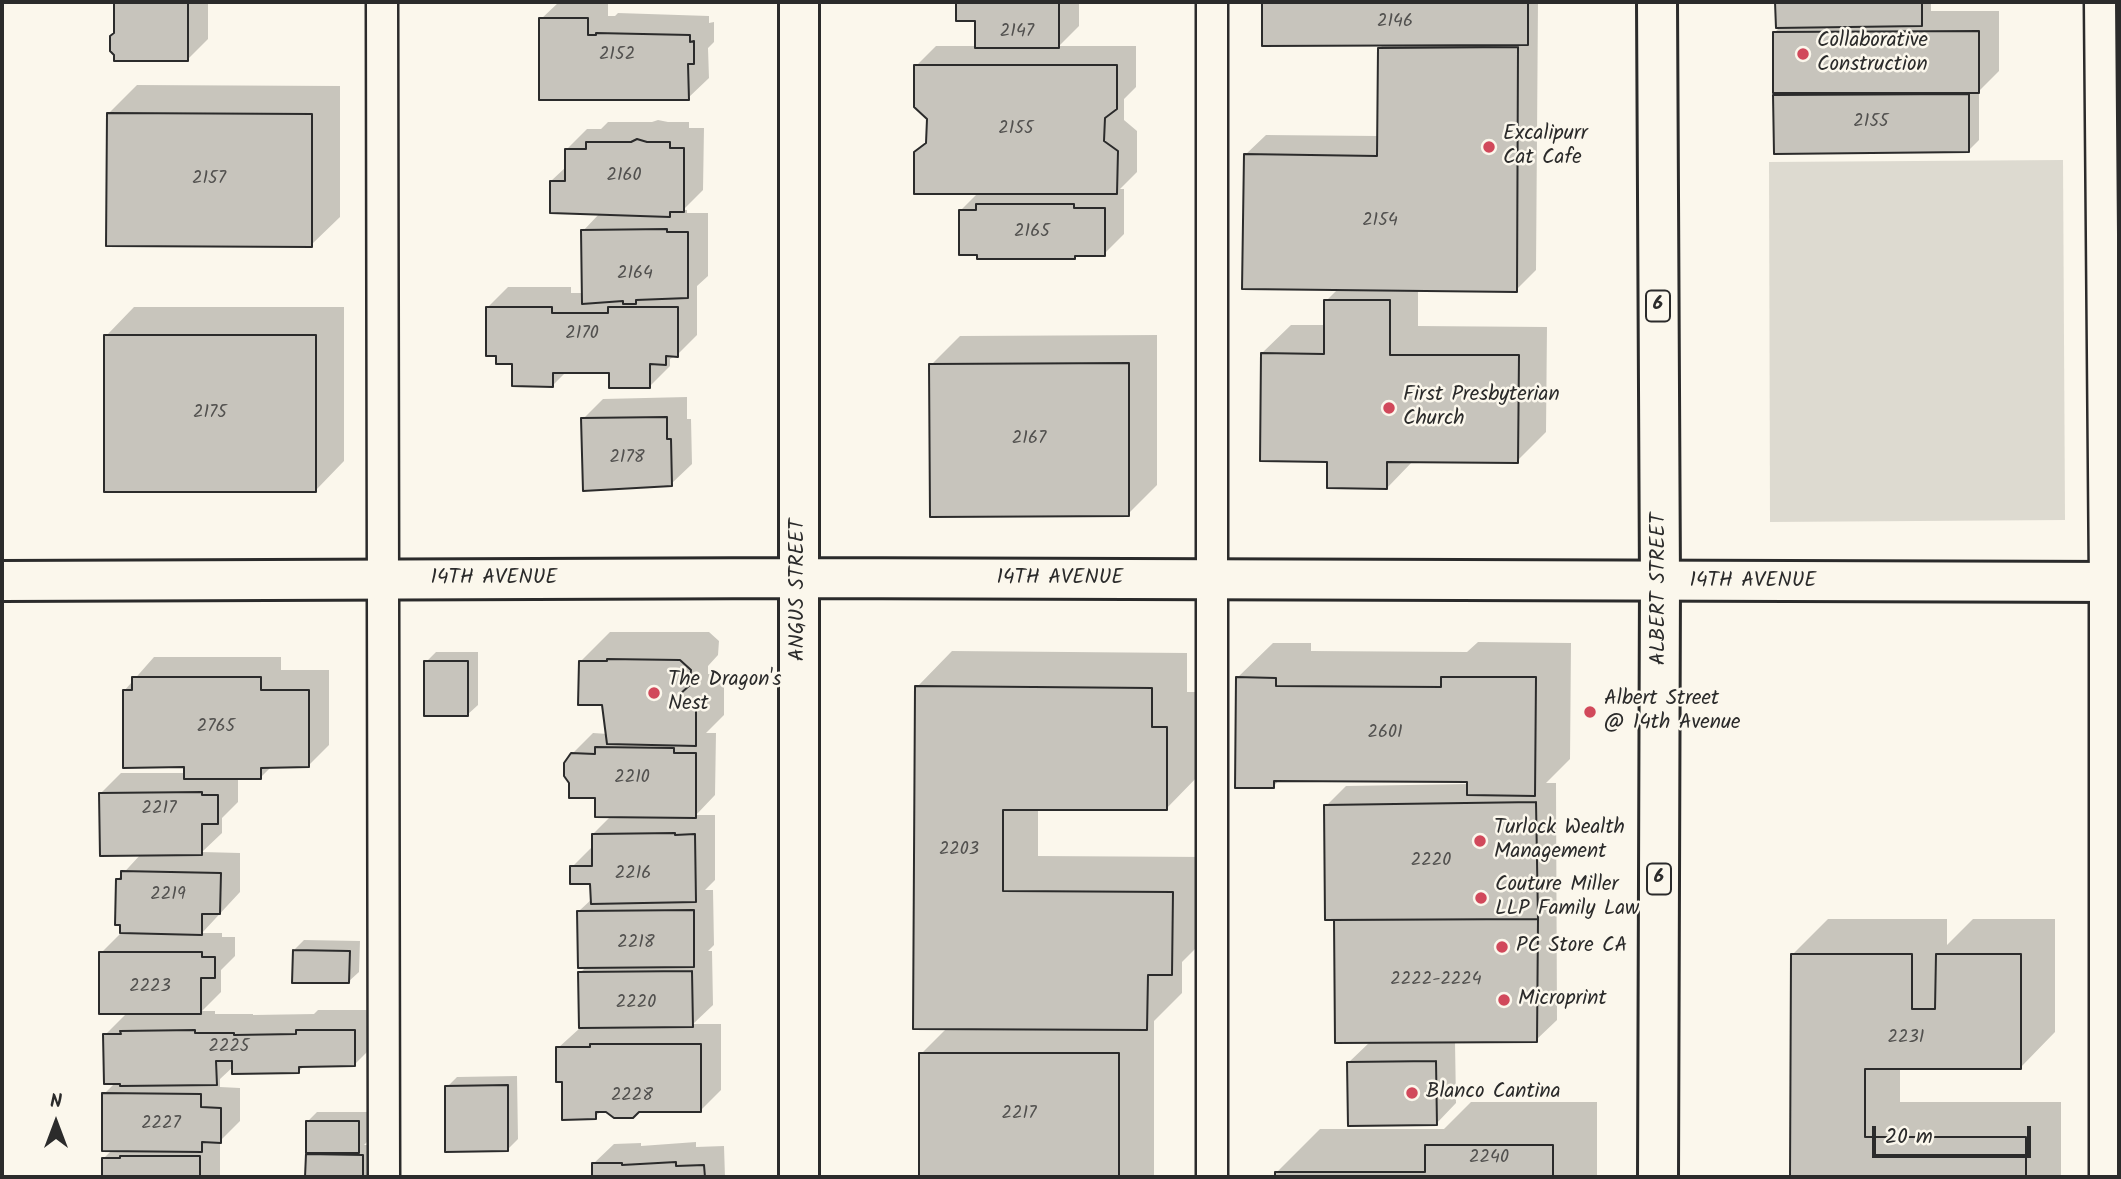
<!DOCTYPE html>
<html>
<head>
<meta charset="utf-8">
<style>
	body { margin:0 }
	#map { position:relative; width:2121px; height:1179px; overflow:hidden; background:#fbf7ec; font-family:Kalam,sans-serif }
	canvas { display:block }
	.frame { position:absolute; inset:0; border:4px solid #2b2b2b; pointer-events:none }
	.north { position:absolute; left:21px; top:1088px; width:70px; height:70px; -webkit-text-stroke:5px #fbf7ec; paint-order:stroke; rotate:0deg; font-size:19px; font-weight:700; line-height:28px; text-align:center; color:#2b2b2b }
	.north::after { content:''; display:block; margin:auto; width:24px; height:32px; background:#2b2b2b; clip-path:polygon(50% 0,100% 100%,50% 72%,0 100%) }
	.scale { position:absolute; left:1872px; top:1126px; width:159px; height:32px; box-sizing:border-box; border:4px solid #2b2b2b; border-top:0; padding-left:9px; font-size:21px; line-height:24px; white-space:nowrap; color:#2b2b2b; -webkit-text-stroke:5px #fbf7ec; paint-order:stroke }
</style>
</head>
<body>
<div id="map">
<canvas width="2121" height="1179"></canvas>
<div class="frame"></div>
<div class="north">N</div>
<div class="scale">20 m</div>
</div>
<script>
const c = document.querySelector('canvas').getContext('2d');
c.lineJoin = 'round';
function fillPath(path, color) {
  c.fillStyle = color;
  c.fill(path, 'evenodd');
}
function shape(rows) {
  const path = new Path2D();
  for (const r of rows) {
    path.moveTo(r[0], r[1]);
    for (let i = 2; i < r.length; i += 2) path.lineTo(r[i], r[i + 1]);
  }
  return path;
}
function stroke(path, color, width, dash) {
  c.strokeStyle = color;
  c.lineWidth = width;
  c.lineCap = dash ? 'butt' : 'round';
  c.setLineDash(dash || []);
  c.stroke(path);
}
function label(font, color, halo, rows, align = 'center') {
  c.font = font + ' Kalam,sans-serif';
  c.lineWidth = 5;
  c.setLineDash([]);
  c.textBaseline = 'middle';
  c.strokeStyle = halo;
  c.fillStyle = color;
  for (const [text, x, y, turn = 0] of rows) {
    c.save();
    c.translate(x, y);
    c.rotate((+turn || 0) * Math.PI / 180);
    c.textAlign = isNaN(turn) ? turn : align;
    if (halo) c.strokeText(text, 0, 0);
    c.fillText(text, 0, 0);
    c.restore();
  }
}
fillPath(shape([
	[2063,160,2065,520,1770,522,1769,162]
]), '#dddad0');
fillPath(shape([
	[116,2,208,2,208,39,188,59,116,33],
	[559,2,608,2,608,16,615,16,618,13,709,16,709,23,714,22,714,42,708,48,709,78,688,98,541,19],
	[958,2,1079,2,1079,26,1059,46,1136,46,1136,87,1124,99,1124,120,1137,131,1137,172,1120,189,1124,189,1124,234,1104,254,1077,254,1075,257,960,211,979,192,916,153,928,140,929,118,916,66,936,46,977,46,977,19,958,19],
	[1264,2,1538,2,1536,270,1516,290,1418,289,1418,326,1547,327,1546,432,1517,461,1414,460,1387,488,1329,460,1262,353,1291,325,1326,325,1326,301,1339,288,1245,155,1266,135,1379,136,1380,48,1384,44,1264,44],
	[1777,2,1931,2,1931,11,1999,11,1999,71,1979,91,1979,140,1968,151,1775,95,1779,91,1775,32,1781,26,1778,26],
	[137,85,340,86,340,217,311,245,108,114],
	[658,120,668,122,689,122,689,128,704,128,703,190,683,210,687,210,687,213,708,213,708,276,697,286,697,335,677,355,670,359,670,366,650,386,610,371,567,371,552,386,498,355,488,307,508,287,571,287,571,293,584,293,583,231,600,213,551,181,567,166,567,149,587,129,601,129,608,122,652,122],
	[134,307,344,307,344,461,316,490,106,336],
	[1157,335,1157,485,1128,514,931,365,960,336],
	[687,397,687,419,691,419,692,464,671,484,583,419,603,399],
	[610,632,709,632,719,641,718,655,708,666,708,674,724,674,724,715,706,733,716,733,715,795,696,815,715,815,715,880,705,890,713,890,714,945,708,951,712,951,713,1005,693,1024,721,1024,721,1090,701,1110,602,1110,595,1117,563,1080,558,1048,580,1028,580,973,586,967,579,911,593,898,592,882,572,867,592,847,593,834,612,815,597,796,572,754,593,733,608,734,603,703,581,661],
	[1478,642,1571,643,1570,759,1546,783,1556,783,1557,1020,1536,1040,1455,1041,1456,1103,1436,1124,1348,1063,1371,1041,1336,1041,1336,919,1326,806,1346,786,1469,784,1469,780,1280,779,1273,787,1237,678,1273,643,1311,643,1311,651,1467,652],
	[952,651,1187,653,1187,692,1202,692,1201,773,1166,809,1038,808,1038,856,1208,857,1207,937,1182,962,1182,993,1154,1021,1154,1177,921,1177,921,1054,948,1027,917,687],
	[436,652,478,652,478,705,467,715,426,662],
	[154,657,281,657,281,670,329,670,329,745,309,765,272,766,260,778,238,778,238,802,222,818,222,833,202,852,240,853,240,892,202,933,222,933,222,937,235,937,235,956,221,970,221,992,202,1011,215,1011,215,1014,253,1014,253,1015,314,1014,318,1010,374,1010,375,1044,355,1064,305,1065,299,1071,234,1066,220,1079,220,1087,240,1088,240,1121,220,1141,220,1177,103,1177,103,1159,113,1149,104,1094,116,1082,105,1035,127,1013,101,953,121,933,118,879,141,854,101,793,121,773,186,773,186,765,124,691],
	[1828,919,1947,919,1947,945,1973,919,2055,919,2055,1032,2020,1068,1900,1068,1900,1102,2061,1102,2061,1177,1792,1177,1792,955],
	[304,940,360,941,359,972,348,982,294,950],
	[517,1076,518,1139,508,1149,447,1087,457,1077],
	[1471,1102,1597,1102,1597,1177,1276,1177,1276,1173,1320,1129,1444,1129],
	[317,1112,368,1112,368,1141,364,1145,373,1145,372,1177,307,1177,307,1122],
	[696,1142,696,1147,724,1146,725,1177,594,1177,593,1164,614,1144,641,1143,641,1146]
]), '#0003');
const building = shape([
	[114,2,188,2,188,61,114,61,114,55,110,51,110,36,114,33,114,2],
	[956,2,1059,2,1059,48,975,48,975,21,956,21,956,2],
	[1262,2,1528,2,1528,45,1262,46,1262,2],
	[1775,2,1922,2,1922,26,1776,28,1775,2],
	[539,18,588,18,588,35,596,35,596,33,690,35,690,42,694,41,694,64,688,64,689,100,539,100,539,18],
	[1979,31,1979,93,1773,93,1773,32,1979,31],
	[1518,47,1517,292,1242,289,1244,154,1377,156,1378,48,1518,47],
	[914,65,1117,65,1117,109,1105,118,1104,141,1118,151,1117,194,914,194,914,152,926,143,927,119,914,107,914,65],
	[1969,94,1969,152,1774,154,1773,95,1969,94],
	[107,113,312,114,312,247,106,246,107,113],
	[637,139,647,142,670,142,670,148,684,148,684,212,670,212,670,217,550,213,550,181,565,181,565,149,586,149,586,142,631,142,637,139],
	[976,204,1074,204,1074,208,1105,208,1105,256,1075,256,1075,259,977,259,977,255,959,255,959,210,976,210,976,204],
	[667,229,667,232,688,232,688,298,636,300,636,304,623,304,623,301,582,304,581,230,667,229],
	[1324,300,1390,300,1390,355,1519,355,1518,463,1387,462,1387,489,1327,488,1327,462,1260,461,1261,353,1324,354,1324,300],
	[486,307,552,307,552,313,608,313,608,307,678,307,678,357,666,356,666,365,650,364,650,388,609,388,609,373,553,373,553,387,512,386,512,364,496,364,496,356,486,356,486,307],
	[104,335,316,335,316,492,104,492,104,335],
	[1129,363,1129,516,930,517,929,364,1129,363],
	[667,417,667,439,671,439,672,486,583,491,581,418,667,417],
	[607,659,680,660,691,670,690,685,679,695,679,702,696,702,696,746,607,744,602,705,578,705,579,661,607,661,607,659],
	[424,661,468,661,468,716,424,716,424,661],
	[132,677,261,677,261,690,309,690,309,767,261,768,261,779,184,779,184,767,123,768,123,690,132,690,132,677],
	[1236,677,1276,678,1276,686,1441,687,1441,677,1536,677,1535,796,1467,795,1467,782,1274,781,1274,788,1235,788,1236,677],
	[915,686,1152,688,1152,727,1167,727,1167,810,1003,810,1003,891,1173,892,1172,975,1148,975,1147,1030,913,1029,915,686],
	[595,747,674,748,674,753,696,753,696,818,595,817,595,798,569,798,569,783,564,776,564,763,571,753,595,754,595,747],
	[202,792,202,795,218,795,218,824,202,824,202,855,100,856,99,793,202,792],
	[1536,802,1538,919,1325,920,1324,805,1536,802],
	[675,833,675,835,695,834,696,902,591,904,590,884,570,884,570,866,592,866,592,834,675,833],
	[121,871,221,873,220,914,202,914,202,935,120,933,120,925,115,925,116,879,121,879,121,871],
	[694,910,694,967,578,968,577,911,694,910],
	[1538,919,1537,1042,1335,1043,1334,920,1538,919],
	[293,950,350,951,349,983,292,983,293,950],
	[99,952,202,952,202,957,215,957,215,978,201,978,201,1014,99,1014,99,952],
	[1791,954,1912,954,1912,1009,1935,1009,1936,954,2021,954,2021,1069,1865,1069,1865,1137,2026,1137,2026,1177,1790,1177,1791,954],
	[692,971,693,1027,579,1028,578,972,692,971],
	[195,1030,195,1033,234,1033,234,1035,296,1034,296,1030,355,1030,355,1066,299,1067,299,1073,232,1074,232,1061,216,1061,217,1085,120,1086,120,1084,104,1084,103,1034,121,1034,120,1031,195,1030],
	[590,1044,701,1044,701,1112,639,1112,633,1118,614,1118,606,1112,596,1112,596,1119,562,1120,562,1082,556,1082,556,1047,590,1047,590,1044],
	[919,1053,1119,1053,1119,1177,919,1177,919,1053],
	[1436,1061,1437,1125,1348,1126,1347,1062,1436,1061],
	[508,1085,508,1151,445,1152,445,1086,508,1085],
	[102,1093,201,1094,201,1107,221,1108,221,1143,202,1142,202,1152,102,1151,102,1093],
	[306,1121,359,1121,359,1153,306,1153,306,1121],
	[1425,1145,1553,1145,1553,1177,1275,1177,1275,1172,1425,1172,1425,1145],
	[306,1154,363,1155,363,1177,305,1177,306,1154],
	[120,1156,200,1156,200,1177,102,1177,102,1158,120,1158,120,1156],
	[676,1162,676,1166,704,1165,705,1177,592,1177,592,1163,622,1163,622,1165,676,1162]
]);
fillPath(building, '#c7c4bc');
stroke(building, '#2b2b2b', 2);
const service = shape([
	[382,2,384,1177],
	[1212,2,1212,1177],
	[2100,2,2105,582,2105,1177]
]);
const minor = shape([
	[799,2,799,1177],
	[2,581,799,578,2119,582]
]);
const primary = shape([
	[1657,2,1660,582,1658,1177]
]);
stroke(service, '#2b2b2b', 35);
stroke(minor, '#2b2b2b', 44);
stroke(primary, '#2b2b2b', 44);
stroke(service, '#fbf7ec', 30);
stroke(minor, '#fbf7ec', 38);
stroke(primary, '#fbf7ec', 38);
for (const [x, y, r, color] of [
	[1803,54,7,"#d1495b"],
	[1489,147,7,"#d1495b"],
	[1389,408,7,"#d1495b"],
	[654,693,7,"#d1495b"],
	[1590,712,7,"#d1495b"],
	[1480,841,7,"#d1495b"],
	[1481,898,7,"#d1495b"],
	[1502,947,7,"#d1495b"],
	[1504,1000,7,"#d1495b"],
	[1412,1093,7,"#d1495b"]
]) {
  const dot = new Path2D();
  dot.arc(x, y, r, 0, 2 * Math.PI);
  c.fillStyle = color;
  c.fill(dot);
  stroke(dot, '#fbf7ec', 2.5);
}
label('18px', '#52514f', null, [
	["2146",1395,23],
	["2147",1017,33],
	["2152",617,56],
	["2155",1871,123],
	["2155",1016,130],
	["2160",624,177],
	["2157",209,180],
	["2154",1380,222],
	["2165",1032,233],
	["2164",635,275],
	["2170",582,335],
	["2175",210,414],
	["2167",1029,440],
	["2178",627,459],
	["2765",216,728],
	["2601",1385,734],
	["2210",632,779],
	["2217",159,810],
	["2203",959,851],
	["2220",1431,862],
	["2216",633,875],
	["2219",168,896],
	["2218",636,944],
	["2222-2224",1436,981],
	["2223",150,988],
	["2220",636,1004],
	["2231",1906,1039],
	["2225",229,1048],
	["2228",632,1097],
	["2217",1019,1115],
	["2227",161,1125],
	["2240",1489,1159]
]);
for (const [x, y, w] of [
	[1658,306,24],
	[1659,879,24]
]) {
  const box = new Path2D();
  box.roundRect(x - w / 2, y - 15.5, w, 31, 5);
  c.fillStyle = '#fbf7ec';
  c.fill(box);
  stroke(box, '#2b2b2b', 2);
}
label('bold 19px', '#2b2b2b', null, [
	["6",1658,306],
	["6",1659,879]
]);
label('21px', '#2b2b2b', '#fbf7ec', [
	["Collaborative",1817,42],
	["Construction",1817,66],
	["Excalipurr",1503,135],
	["Cat Cafe",1503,159],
	["First Presbyterian",1403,396],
	["Church",1403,420],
	["The Dragon's",668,681],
	["Nest",668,705],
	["Albert Street",1604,700],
	["@ 14th Avenue",1604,724],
	["Turlock Wealth",1494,829],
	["Management",1494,853],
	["Couture Miller",1495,886],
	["LLP Family Law",1495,910],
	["PC Store CA",1516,947],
	["Microprint",1518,1000],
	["Blanco Cantina",1426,1093]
], 'left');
label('21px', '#2b2b2b', '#fbf7ec', [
	["14TH AVENUE",494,579],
	["14TH AVENUE",1060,579],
	["14TH AVENUE",1753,582],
	["ALBERT STREET",1660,589,-90],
	["ANGUS STREET",799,590,-90]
]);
</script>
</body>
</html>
